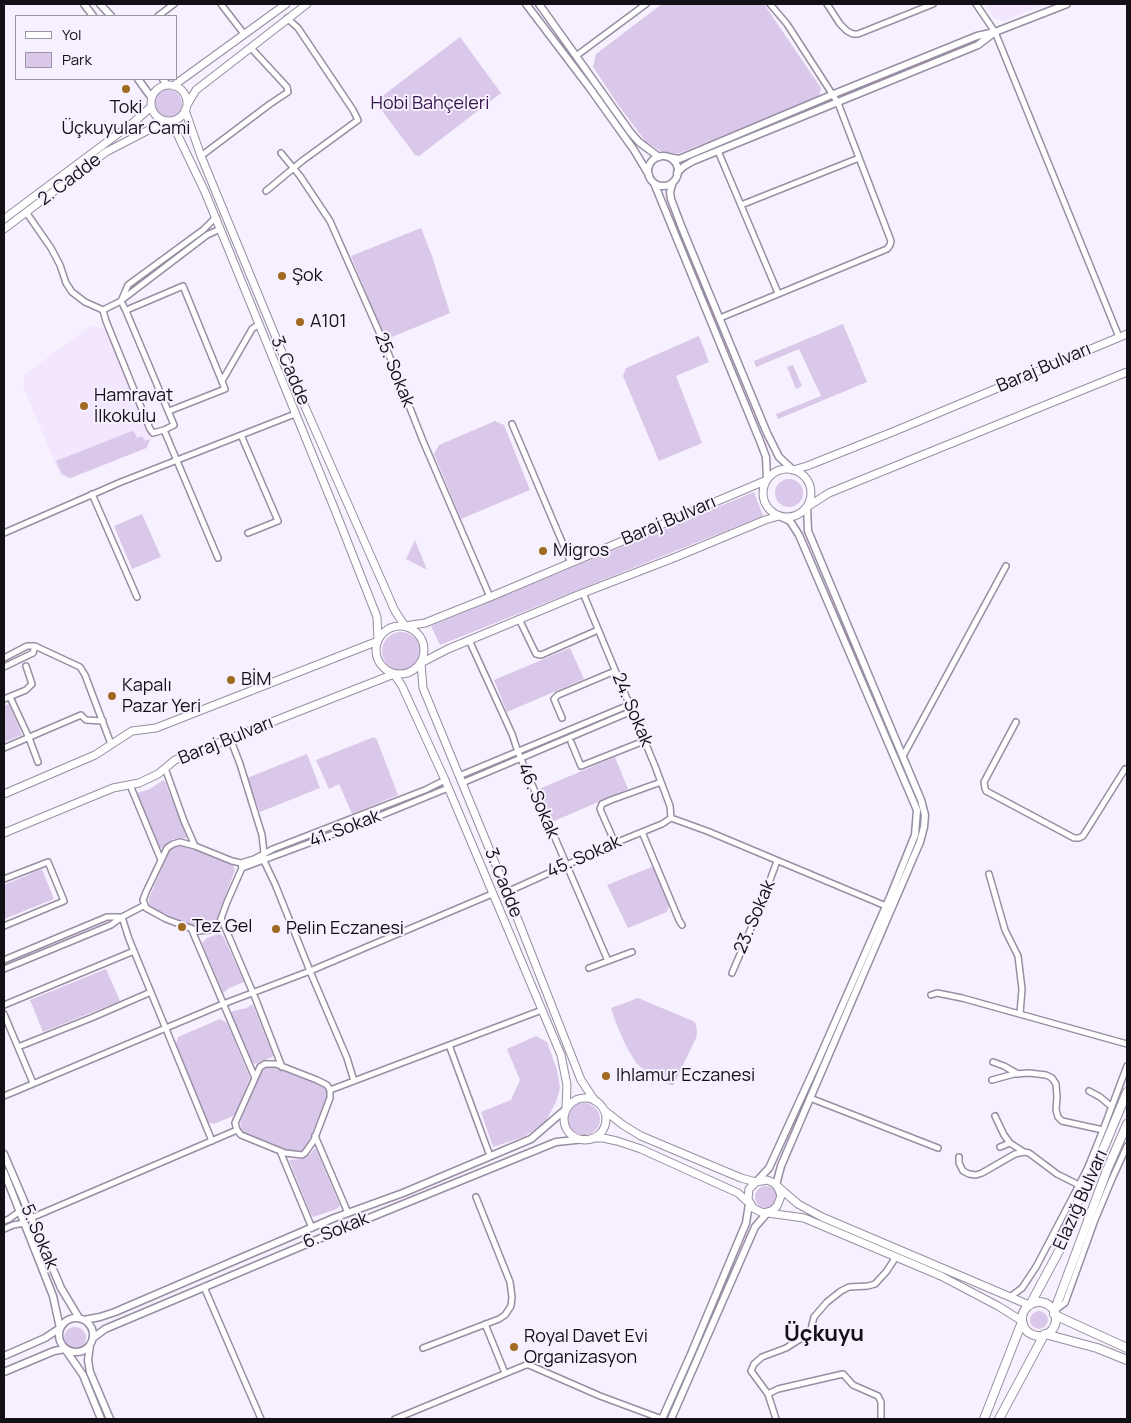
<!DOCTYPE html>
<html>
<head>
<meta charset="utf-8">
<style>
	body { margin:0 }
	#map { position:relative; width:1131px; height:1423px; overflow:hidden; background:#f7f0fe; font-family:Manrope,sans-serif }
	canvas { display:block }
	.frame { position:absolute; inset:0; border:5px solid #130f17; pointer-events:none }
	.legend { position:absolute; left:15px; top:15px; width:162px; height:65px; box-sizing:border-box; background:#f7f0fe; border:1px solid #9c96a2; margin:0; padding:6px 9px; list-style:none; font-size:15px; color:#130f17 }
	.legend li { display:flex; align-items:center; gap:10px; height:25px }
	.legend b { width:25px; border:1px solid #9c96a2 }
</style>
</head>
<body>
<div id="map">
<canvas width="1131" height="1423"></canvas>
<div class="frame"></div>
<ul class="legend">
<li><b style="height:6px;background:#fff"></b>Yol</li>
<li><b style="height:14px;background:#d9c8e9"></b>Park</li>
</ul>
</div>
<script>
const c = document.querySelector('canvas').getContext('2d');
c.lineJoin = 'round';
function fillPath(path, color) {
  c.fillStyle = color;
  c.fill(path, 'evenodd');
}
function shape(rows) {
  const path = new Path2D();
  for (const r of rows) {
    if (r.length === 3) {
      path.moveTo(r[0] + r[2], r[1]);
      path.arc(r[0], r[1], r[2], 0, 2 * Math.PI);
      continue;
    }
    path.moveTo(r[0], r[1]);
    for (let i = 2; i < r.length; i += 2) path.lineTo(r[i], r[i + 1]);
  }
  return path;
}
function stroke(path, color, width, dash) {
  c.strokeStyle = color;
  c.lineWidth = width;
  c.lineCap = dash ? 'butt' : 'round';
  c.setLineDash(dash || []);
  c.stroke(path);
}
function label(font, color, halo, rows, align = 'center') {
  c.font = font + ' Manrope,sans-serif';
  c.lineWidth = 4;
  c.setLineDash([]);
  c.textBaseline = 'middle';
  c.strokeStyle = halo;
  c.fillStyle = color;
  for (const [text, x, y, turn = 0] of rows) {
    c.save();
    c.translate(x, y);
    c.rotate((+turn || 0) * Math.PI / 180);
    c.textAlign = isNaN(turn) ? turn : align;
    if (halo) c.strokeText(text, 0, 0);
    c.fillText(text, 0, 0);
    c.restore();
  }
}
fillPath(shape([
	[985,4,1045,4,1003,21,993,18],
	[92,325,106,329,151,439,148,448,70,479,60,475,23,386,25,374]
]), '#f3e6ff');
fillPath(shape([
	[662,4,764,4,821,88,819,97,680,153,664,153,646,142,619,106,593,67,596,54],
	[460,37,501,93,419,156,415,155,377,104,377,100],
	[168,104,14],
	[421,228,432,256,450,313,392,337,382,332,351,256],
	[843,324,867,382,778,419,776,414,821,396,799,349,756,367,754,361],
	[699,336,709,362,676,376,702,443,659,461,623,376,626,368],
	[793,365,802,386,796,389,787,367],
	[495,421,504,425,530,490,461,519,434,454,439,445],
	[132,431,134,432,137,438,142,436,145,441,150,439,146,448,70,478,62,474,56,461],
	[789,493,14],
	[754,492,763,516,440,645,431,626],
	[142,514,161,557,132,569,114,526],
	[415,540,427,570,406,559],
	[401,651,19],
	[570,648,584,679,507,712,494,680],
	[9,704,22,735,4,742,4,706],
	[374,737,377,740,398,795,352,814,339,784,329,789,316,760],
	[307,754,320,788,260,812,247,778],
	[615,757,628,789,552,822,539,789],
	[163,780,165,782,187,838,173,839,162,848,159,848,137,793,150,789],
	[177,846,183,846,227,862,233,866,235,870,216,920,214,923,210,927,201,929,157,911,149,905,149,898,170,849],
	[654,866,669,905,667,912,628,928,607,885],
	[42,869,54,899,4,919,4,885],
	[220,934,223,936,244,982,229,988,223,993,202,943,207,938,215,935],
	[106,969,120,1001,43,1032,30,1000],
	[638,998,693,1021,696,1024,697,1032,696,1038,673,1086,653,1077,636,1063,626,1046,616,1023,611,1008],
	[251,1005,253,1005,273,1055,272,1057,256,1064,251,1063,231,1013,233,1011,247,1008],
	[220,1019,227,1023,250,1078,235,1115,214,1124,207,1122,176,1044,178,1037],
	[536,1036,547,1042,557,1070,560,1088,556,1102,546,1121,536,1129,523,1137,493,1147,481,1112,511,1100,520,1080,507,1049],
	[267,1066,273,1067,320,1085,327,1089,328,1092,328,1095,306,1148,303,1152,296,1153,245,1133,240,1129,241,1120,263,1069],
	[584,1119,16],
	[314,1149,316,1149,340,1206,337,1209,313,1217,311,1214,289,1160,301,1159,310,1154],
	[766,1197,11],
	[1039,1320,9],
	[75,1338,11]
]), '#d9c8e9');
const minor = shape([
	[221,4,244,34],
	[827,4,840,24,847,31,853,34,858,34,933,4],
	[976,4,995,32,1119,337],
	[158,16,174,4],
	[576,56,646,4],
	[718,151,778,293],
	[281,153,300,176,330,221,387,350,423,441,490,597],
	[201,156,270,104,288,92,287,87,251,48],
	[266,191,302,161,358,120,353,110,298,28,287,18],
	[741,205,859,158],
	[26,212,51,248,60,265,66,283,72,292,85,302,103,310],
	[123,299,207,235,220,229],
	[121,301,126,311,174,425,164,430,153,433,150,429,106,321,103,310,121,301],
	[121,301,128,285,203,230,216,217],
	[129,309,183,286,225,389,169,411],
	[720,318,887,249,890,245,891,241,838,103,787,24,770,4],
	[222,381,252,329,259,324],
	[512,424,571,563],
	[164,430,218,558],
	[241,435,278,521,248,533],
	[92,494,137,597],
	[4,533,121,482,295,414],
	[519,619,536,654,541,655,598,630],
	[469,640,512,734,518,752,608,961],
	[4,658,27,646,35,646,80,667,85,675,111,744],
	[4,667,33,653,35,646],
	[10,697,29,738,38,762],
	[4,699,26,690,32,684,26,666],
	[562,718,554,699,558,695,615,671],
	[1016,722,984,782,985,788,986,791,1074,838,1079,838,1083,836,1125,769,1127,770],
	[230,738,240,764,262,835,264,853,264,861,275,884,312,976,347,1058,354,1081],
	[571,742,581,766,644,741],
	[4,748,81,715,86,720,103,721],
	[903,756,1006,566],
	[165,768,184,821,195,846],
	[459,776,629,705],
	[462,783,632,711],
	[130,785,161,860],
	[671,818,707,831,886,906],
	[642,832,679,920,682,925],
	[615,843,600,809,602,804,611,800,661,782],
	[241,863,242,868,227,902,218,927,210,930,198,931,166,919,146,908,143,900,146,892,167,848,173,844,180,842,195,846,232,861,241,863,254,859,273,849,425,790,445,780],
	[242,868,355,826,448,788],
	[989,874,1005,930,1018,956,1022,989,1020,1014],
	[4,879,48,862,64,901,4,926],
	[507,892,615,843,662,824,671,818,670,806,655,766,583,593],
	[145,905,122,917,129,939,212,1141],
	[221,918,256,1000,282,1067],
	[191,928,255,1078],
	[4,960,107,917,121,917],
	[589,968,632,952],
	[4,969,111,925,122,917],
	[732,973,761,905,777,861],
	[931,995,937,993,962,998,1127,1044],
	[4,1005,134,951],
	[4,1014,33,1083],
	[449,1045,490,1156],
	[18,1047,91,1018,151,992],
	[993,1062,1004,1066,1018,1074],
	[265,1064,276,1064,317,1080,327,1085,330,1090,330,1098,314,1140,305,1153,302,1155,285,1153,241,1135,237,1130,235,1123,260,1067,265,1064],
	[992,1080,1014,1074,1029,1073,1046,1075,1052,1078,1056,1084,1057,1097,1056,1110,1058,1117,1062,1121,1103,1130],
	[330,1090,542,1010],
	[1089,1091,1100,1097,1112,1107],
	[4,1096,223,1004,310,971,492,894],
	[810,1098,938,1148],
	[995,1116,1004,1135,1010,1143,1024,1152],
	[315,1136,348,1213],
	[1000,1147,1010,1143],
	[280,1151,312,1228],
	[959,1157,959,1163,963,1171,969,1174,976,1175,982,1173,1015,1154,1024,1152,1029,1153,1057,1174,1079,1185],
	[31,1218,237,1130],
	[4,1221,9,1219,20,1211],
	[4,1229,13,1225,25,1223],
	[204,1287,261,1419],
	[1010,1297,1022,1288,1036,1267,1079,1185,1088,1167,1103,1130,1127,1066],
	[1054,1311,1065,1303,1095,1220,1112,1179,1127,1146],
	[485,1324,505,1373],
	[423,1348,499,1319,505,1315,511,1306,512,1297,510,1282,476,1197],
	[768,1394,778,1389,843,1374,853,1385,878,1396,881,1402,881,1419],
	[395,1419,526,1365,529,1365,600,1396,662,1419],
	[776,1419,768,1394,751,1371,754,1364,762,1357,786,1348,805,1336,811,1329,814,1317,827,1302,841,1291,849,1287,868,1286,875,1284,886,1272,896,1257]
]);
const tertiary = shape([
	[84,4,93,16],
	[100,4,111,16],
	[526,4,589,87,634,150,649,175],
	[539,4,631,133,639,142,659,157],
	[995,32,1067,4],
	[138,79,151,97],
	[163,79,167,85],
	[663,171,15],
	[668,157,679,159,684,157,834,94,977,36,995,32,978,45,693,161,683,167,677,173],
	[673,182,670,192,671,199,682,228,767,433,779,457,793,470],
	[654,183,760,441,766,457,767,480],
	[4,1154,61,1288,79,1318],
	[4,1172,53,1296,60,1328,45,1338,4,1356],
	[756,1182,769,1168,818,1061,890,897,915,835,917,810,799,535,790,521,779,516],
	[776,1185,781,1166,920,842,924,827,925,815,921,800,808,531,807,507],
	[76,1335,17],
	[84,1320,100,1317,115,1312,334,1218,403,1193,531,1139,566,1109],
	[93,1338,105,1329,347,1227,556,1142,585,1139],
	[90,1345,88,1360,90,1372,110,1419],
	[4,1372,54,1351,65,1349,83,1375,101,1419],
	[662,1419,691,1354,746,1223,749,1204],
	[671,1419,755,1227,768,1212]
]);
const secondary = shape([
	[169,103,18],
	[173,86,286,4],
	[187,105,196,90,307,4],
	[185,110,201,156,298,391,395,611,405,626,425,623,490,597,767,480],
	[4,219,135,121,151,107],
	[4,229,106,152,166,121],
	[787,493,24],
	[793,470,807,466,895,431,1127,334],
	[807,507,829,493,1127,372],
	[400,650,24],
	[4,794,95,755,132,731,156,728,378,641,377,617,335,510,205,192,171,121],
	[4,833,113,788,139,783,158,774,175,760,394,674,402,686,445,780,561,1055,567,1085,566,1109],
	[585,1119,21],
	[595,1101,581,1080,507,892,423,688,421,663,448,649,578,595,676,557,765,520,779,516],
	[604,1110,623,1125,641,1136,741,1178,756,1182],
	[592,1138,603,1138,617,1141,641,1149,738,1193,749,1203],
	[776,1185,779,1190,781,1196,777,1206,773,1210,768,1212,763,1213,753,1208,748,1199,749,1189,756,1182,767,1180,772,1182,776,1185,798,1204,822,1217,1029,1305],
	[768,1213,804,1218,941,1276,998,1306,1022,1321]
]);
const primary = shape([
	[1054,1314,1059,1317,1127,1348],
	[1045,1334,1097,1348,1127,1360]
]);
const trunk = shape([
	[1039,1319,17],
	[1030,1305,1060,1249,1074,1210,1105,1145,1127,1092],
	[1054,1312,1107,1170,1127,1124],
	[984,1419,1022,1322],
	[999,1419,1044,1335]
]);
stroke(minor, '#988da2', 8);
stroke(tertiary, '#988da2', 9);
stroke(secondary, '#988da2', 9);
stroke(primary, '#988da2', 10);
stroke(trunk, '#988da2', 10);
stroke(minor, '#fff', 5);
stroke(tertiary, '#fff', 6);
stroke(secondary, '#fff', 7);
stroke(primary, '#fff', 8);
stroke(trunk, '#fff', 8);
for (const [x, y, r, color] of [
	[126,89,5,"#9f6b23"],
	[282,276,5,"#9f6b23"],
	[300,322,5,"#9f6b23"],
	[84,406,5,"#9f6b23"],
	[543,551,5,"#9f6b23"],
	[231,680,5,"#9f6b23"],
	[112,696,5,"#9f6b23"],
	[182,927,5,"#9f6b23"],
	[276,929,5,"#9f6b23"],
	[606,1076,5,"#9f6b23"],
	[514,1347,5,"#9f6b23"]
]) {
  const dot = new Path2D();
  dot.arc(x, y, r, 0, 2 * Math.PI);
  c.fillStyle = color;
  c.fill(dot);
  stroke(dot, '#f7f0fe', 2);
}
label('18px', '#37154e', '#f7f0fe', [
	["Hobi Bahçeleri",430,104]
]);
label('18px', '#130f17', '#f7f0fe', [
	["Toki",126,108,"center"],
	["Üçkuyular Cami",126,129,"center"],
	["Şok",292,276],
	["A101",310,322],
	["Hamravat",94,396],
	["İlkokulu",94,417],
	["Migros",553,551],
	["BİM",241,680],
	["Kapalı",122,686],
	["Pazar Yeri",122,707],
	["Tez Gel",192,927],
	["Pelin Eczanesi",286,929],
	["Ihlamur Eczanesi",616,1076],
	["Royal Davet Evi",524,1337],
	["Organizasyon",524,1358]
], 'left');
label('18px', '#130f17', '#f7f0fe', [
	["2. Cadde",70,180,-37],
	["Baraj Bulvarı",1044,368,-23],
	["25. Sokak",394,370,68],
	["3. Cadde",290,371,67],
	["Baraj Bulvarı",669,521,-23],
	["24. Sokak",632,710,67],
	["Baraj Bulvarı",226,741,-22],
	["46. Sokak",538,801,67],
	["41. Sokak",345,829,-21],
	["45. Sokak",584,857,-24],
	["3. Cadde",503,883,68],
	["23. Sokak",755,917,-67],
	["Elazığ Bulvarı",1081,1200,-66],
	["6. Sokak",336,1231,-22],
	["5. Sokak",39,1237,67]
]);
label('bold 22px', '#130f17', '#f7f0fe', [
	["Üçkuyu",824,1335]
]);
</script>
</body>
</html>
